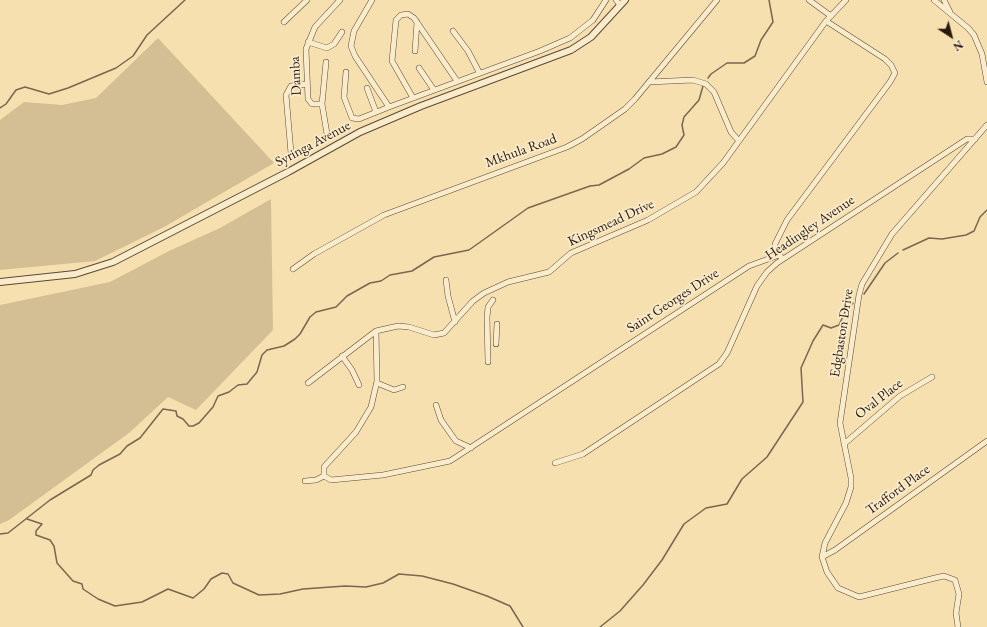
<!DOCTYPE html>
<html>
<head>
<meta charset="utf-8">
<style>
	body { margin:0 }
	#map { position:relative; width:987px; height:627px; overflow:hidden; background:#f7e0af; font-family:"EB Garamond",serif }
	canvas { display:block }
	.north { position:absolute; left:931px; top:16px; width:40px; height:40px; -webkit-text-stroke:3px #faebcb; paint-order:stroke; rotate:144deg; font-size:11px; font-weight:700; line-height:16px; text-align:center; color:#27170f }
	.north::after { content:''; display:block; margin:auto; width:14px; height:18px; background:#27170f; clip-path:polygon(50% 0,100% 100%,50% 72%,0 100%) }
</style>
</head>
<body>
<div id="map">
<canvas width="987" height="627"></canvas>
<div class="north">N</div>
</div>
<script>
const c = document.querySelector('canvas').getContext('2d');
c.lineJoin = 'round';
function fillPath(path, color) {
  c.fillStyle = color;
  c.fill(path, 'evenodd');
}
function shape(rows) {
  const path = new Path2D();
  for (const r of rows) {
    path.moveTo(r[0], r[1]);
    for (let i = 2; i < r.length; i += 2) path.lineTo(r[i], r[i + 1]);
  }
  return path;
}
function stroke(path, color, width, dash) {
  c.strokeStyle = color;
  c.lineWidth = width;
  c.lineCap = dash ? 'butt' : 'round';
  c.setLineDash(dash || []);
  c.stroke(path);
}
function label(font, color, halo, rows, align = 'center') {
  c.font = font + ' "EB Garamond",serif';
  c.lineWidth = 3.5;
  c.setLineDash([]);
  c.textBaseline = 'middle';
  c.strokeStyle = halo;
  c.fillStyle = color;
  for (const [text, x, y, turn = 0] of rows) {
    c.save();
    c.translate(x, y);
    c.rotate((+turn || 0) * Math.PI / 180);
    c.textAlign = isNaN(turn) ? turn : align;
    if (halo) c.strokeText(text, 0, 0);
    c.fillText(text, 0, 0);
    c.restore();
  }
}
fillPath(shape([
	[158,38,274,163,164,227,95,261,0,270,0,120,24,102,62,105,96,98],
	[271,199,273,330,196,410,168,397,129,433,9,520,0,524,0,305,110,282,169,251,220,228]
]), '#d4be94');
stroke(shape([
	[708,78,711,74,727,63,744,63,755,56,761,40,773,22,769,0],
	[0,108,6,104,16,90,25,87,49,94,68,88,116,68,133,56,147,35,185,0],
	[903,250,929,238,942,239,966,235,974,231,980,217,987,210],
	[864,294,885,263,898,253],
	[27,519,42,524,36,531,36,535,50,540,54,546,57,563,73,581,82,584,83,589,98,599,115,606,142,602,168,589,193,598,204,589,211,579,222,573,228,574,233,583,259,595,280,594,303,589,345,586,366,587,383,583,399,574,422,576,453,584,487,596,510,606,523,627],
	[0,534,8,533,50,500,91,475,93,470,99,465,120,454,127,446,140,438,163,409,176,411,177,416,183,419,189,426,193,426,199,423,213,407,218,396,229,392,238,385,247,384,257,372,262,355,267,350,284,346,295,339,300,334,310,317,316,312,336,307,347,296,370,283,381,281,390,275,412,271,434,257,469,250,528,208,590,186,599,185,629,169,644,158,662,154,676,147,684,135,682,125,684,117,699,100,703,86],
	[600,627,620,611,643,585,662,560,684,524,706,508,727,504,742,479,767,457,803,402,801,368,813,341,823,325,831,328,839,325,845,312,853,303]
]), '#79674f', 1.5);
const minor = shape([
	[616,0,620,5],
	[809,0,831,16],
	[934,0,968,28,974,35,982,54,987,82],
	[944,0,950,12],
	[284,22,307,0],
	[453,31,468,51,479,72],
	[308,42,327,48,334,44,342,32],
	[415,51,417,22],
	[326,62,322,104,312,104,308,99,306,49,315,27,340,0],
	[419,68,434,90],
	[346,72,344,97,352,118,359,119,389,107,355,56,351,46,354,31,372,0],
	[649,82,693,80,706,84,714,92,731,132,739,141],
	[367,88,376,112],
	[413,98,392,61,396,20,401,15,408,14,414,18,457,81],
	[322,104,327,134],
	[389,107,540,51,570,38,593,20,606,0],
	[291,153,286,95,291,86,307,84],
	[781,257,775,250,775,244,787,220,890,82,895,73,891,65,885,59,826,21],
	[293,269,314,254,384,215,567,147,582,139,625,109,635,99,717,0],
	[446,280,448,296,455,322],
	[496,344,497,324],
	[342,356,352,370,359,385],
	[488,362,487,318,488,307,493,300],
	[308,383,376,331,398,326,409,327,434,335,444,333,473,301,484,293,508,282,549,272,571,253,648,220,696,192,723,163,826,21,846,0],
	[377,383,394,390,403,387],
	[436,405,441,420,453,437,456,441,471,448],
	[844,444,900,396,932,377],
	[555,463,583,454,719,364,727,353,757,286,767,272,777,263,967,139,975,139],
	[324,476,331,480,383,475,450,461,749,266,779,255],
	[324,476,324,467,356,432,371,407,377,381,376,331],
	[305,481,316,480,324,476],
	[822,557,835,550,987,441],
	[958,627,956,613,959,594,955,580,944,576,935,578,859,597,838,588,827,572,822,557,825,543,846,503,851,487,851,478,840,423,859,295,862,284,892,234,987,125]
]);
const tertiary = shape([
	[0,282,75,274,113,262,288,172,360,132,421,106,571,50,591,37,625,0]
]);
stroke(minor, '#5b4937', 6);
stroke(tertiary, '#5b4937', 8);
stroke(minor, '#faebcb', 5);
stroke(tertiary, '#faebcb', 6);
label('14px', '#27170f', '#faebcb', [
	["Damba",296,76,-93],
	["Syringa Avenue",313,144,-28],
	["Mkhula Road",521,151,-20],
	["Kingsmead Drive",611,223,-25],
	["Headingley Avenue",810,228,-34],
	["Saint Georges Drive",673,301,-33],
	["Edgbaston Drive",842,333,-81],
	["Oval Place",879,399,-38],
	["Trafford Place",898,490,-36]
]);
</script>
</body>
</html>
